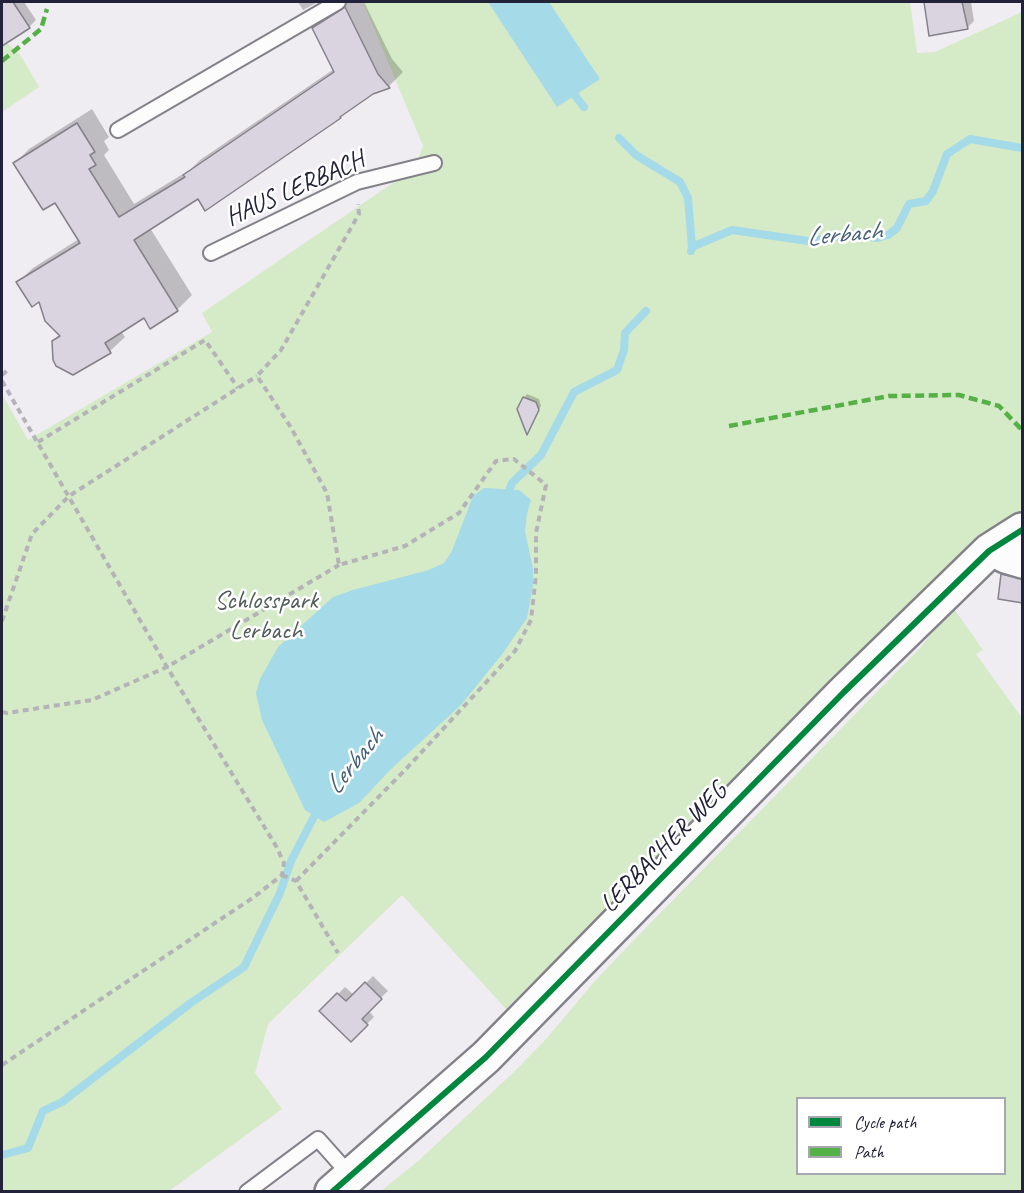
<!DOCTYPE html>
<html>
<head>
<meta charset="utf-8">
<style>
	body { margin:0 }
	#map { position:relative; width:1024px; height:1193px; overflow:hidden; background:#efecf2; font-family:Caveat,sans-serif }
	canvas { display:block }
	.frame { position:absolute; inset:0; border:3px solid #22223b; pointer-events:none }
	.legend { position:absolute; left:796px; top:1097px; width:210px; height:78px; box-sizing:border-box; background:#fff; border:2px solid #a7a7b1; margin:0; padding:8px 10px; list-style:none; font-size:18px; color:#22223b }
	.legend li { display:flex; align-items:center; gap:12px; height:30px }
	.legend b { width:30px; border:2px solid #a7a7b1 }
</style>
</head>
<body>
<div id="map">
<canvas width="1024" height="1193"></canvas>
<div class="frame"></div>
<ul class="legend">
<li><b style="height:8px;background:#00873e"></b>Cycle path</li>
<li><b style="height:8px;background:#55b146"></b>Path</li>
</ul>
</div>
<script>
const c = document.querySelector('canvas').getContext('2d');
c.lineJoin = 'round';
function fillPath(path, color) {
  c.fillStyle = color;
  c.fill(path, 'evenodd');
}
function shape(rows) {
  const path = new Path2D();
  for (const r of rows) {
    path.moveTo(r[0], r[1]);
    for (let i = 2; i < r.length; i += 2) path.lineTo(r[i], r[i + 1]);
  }
  return path;
}
function stroke(path, color, width, dash) {
  c.strokeStyle = color;
  c.lineWidth = width;
  c.lineCap = dash ? 'butt' : 'round';
  c.setLineDash(dash || []);
  c.stroke(path);
}
function label(font, color, halo, rows, align = 'center') {
  c.font = font + ' Caveat,sans-serif';
  c.lineWidth = 5;
  c.setLineDash([]);
  c.textBaseline = 'middle';
  c.strokeStyle = halo;
  c.fillStyle = color;
  for (const [text, x, y, turn = 0] of rows) {
    c.save();
    c.translate(x, y);
    c.rotate((+turn || 0) * Math.PI / 180);
    c.textAlign = isNaN(turn) ? turn : align;
    if (halo) c.strokeText(text, 0, 0);
    c.fillText(text, 0, 0);
    c.restore();
  }
}
fillPath(shape([
	[363,2,910,2,917,53,935,52,1022,12,1022,513,919,595,506,1009,402,895,268,1024,255,1073,282,1109,169,1191,2,1191,2,394,28,440,212,332,202,313,415,168,423,146],
	[2,33,7,43,21,56,39,87,2,112],
	[954,609,983,650,976,654,1022,718,1022,1191,381,1191,417,1162,515,1071,547,1038,594,982,631,943,922,646,935,628],
	[1004,1098,1004,1174,798,1174,798,1098]
]), '#d5eac7');
fillPath(shape([
	[488,2,549,2,600,79,557,107],
	[484,488,519,490,531,500,527,514,525,531,533,569,533,585,527,618,503,653,461,705,391,769,359,803,324,822,305,810,262,720,256,693,260,679,278,647,333,597,353,590,429,570,444,563,452,551,473,496]
]), '#a5dae9');
fillPath(shape([
	[2,2,24,2,36,20,29,27,8,40,2,30],
	[298,2,318,2,303,10],
	[347,2,364,2,392,59,403,72,389,86,372,93,340,117,206,209,198,197,150,228,192,295,177,310,150,327,144,316,121,331,125,337,110,351,73,373,53,341,60,334,40,300,18,282,33,268,79,239,55,201,15,163,29,149,92,109,109,137,104,141,109,150,104,155,134,204,191,169,200,160,334,69,314,28,328,13],
	[925,2,971,2,974,21,967,28,931,35],
	[527,394,539,399,541,406,527,432,524,398],
	[1010,568,1022,571,1022,601,1003,575],
	[373,976,388,991,368,1010,374,1017,351,1040,321,1011,345,987,354,995]
]), '#0003');
stroke(shape([
	[570,89,584,107],
	[619,138,636,155,680,182,688,198,692,247],
	[691,251,692,247,732,230,808,241,853,234,877,238,888,235,897,228,909,204,926,201,933,191,947,154,970,139,1022,148],
	[506,499,512,483,541,455,574,392,617,370,624,350,625,333,646,311],
	[2,1155,28,1148,43,1111,62,1102,192,1002,244,967,280,893,291,861,318,809]
]), '#a5dae9', 8);
const building = shape([
	[2,2,13,2,30,28,2,46,2,2],
	[924,2,962,2,968,29,929,36,924,2],
	[345,7,378,74,390,88,373,94,340,117,341,118,205,211,198,199,134,240,178,311,150,329,144,318,105,343,111,353,73,375,56,366,53,360,52,341,60,336,45,321,39,302,32,307,16,282,80,243,55,203,43,210,13,163,77,123,95,152,90,155,96,165,89,169,119,217,185,177,183,175,334,72,312,28,345,7],
	[523,397,536,402,539,410,527,435,517,409,523,397],
	[1001,574,1023,579,1023,603,998,599,1001,574],
	[365,982,382,999,362,1019,368,1025,351,1042,319,1011,337,993,346,1001,365,982]
]);
fillPath(building, '#dad4e0');
stroke(building, '#838189', 1.5);
const service = shape([
	[118,130,338,2],
	[211,253,357,182,434,163],
	[247,1192,318,1139,351,1176]
]);
const minor = shape([
	[989,551,1005,559,1022,564]
]);
const tertiary = shape([
	[332,1192,486,1057,844,692,989,551,1022,530]
]);
stroke(service, '#838189', 18);
stroke(minor, '#838189', 32);
stroke(tertiary, '#838189', 38);
stroke(shape([
	[2,375,9,369],
	[2,381,167,667,276,846,284,863,282,875,254,897,2,1065],
	[38,442,205,340,238,388],
	[2,621,32,534,69,496,257,376],
	[2,712,7,713,92,700,167,667,339,565],
	[282,875,296,881,338,953],
	[296,881,406,769,515,651,531,620,536,575,536,533,546,485,514,459,496,461,459,513,405,546,339,565,327,493,290,426,257,376,281,350,359,214,358,204]
]), '#b4b4b8', 4, [6, 4.5]);
stroke(service, '#fdfcfd', 14);
stroke(minor, '#fdfcfd', 27);
stroke(tertiary, '#fdfcfd', 33);
stroke(shape([
	[2,61,41,29,47,9],
	[729,426,889,396,959,395,999,406,1022,430]
]), '#55b146', 4.5, [9, 4.5]);
stroke(shape([
	[332,1192,486,1057,844,692,989,551,1022,530]
]), '#00873e', 6);
label('26px', '#22223b', '#fff', [
	["HAUS LERBACH",295,189,-24],
	["LERBACHER WEG",664,848,-46]
]);
label('26px', '#515d5a', '#fff', [
	["Schlosspark",266,601],
	["Lerbach",266,631]
]);
label('italic 27px', '#456076', '#fff', [
	["Lerbach",844,235,-5],
	["Lerbach",355,762,-51]
]);
</script>
</body>
</html>
